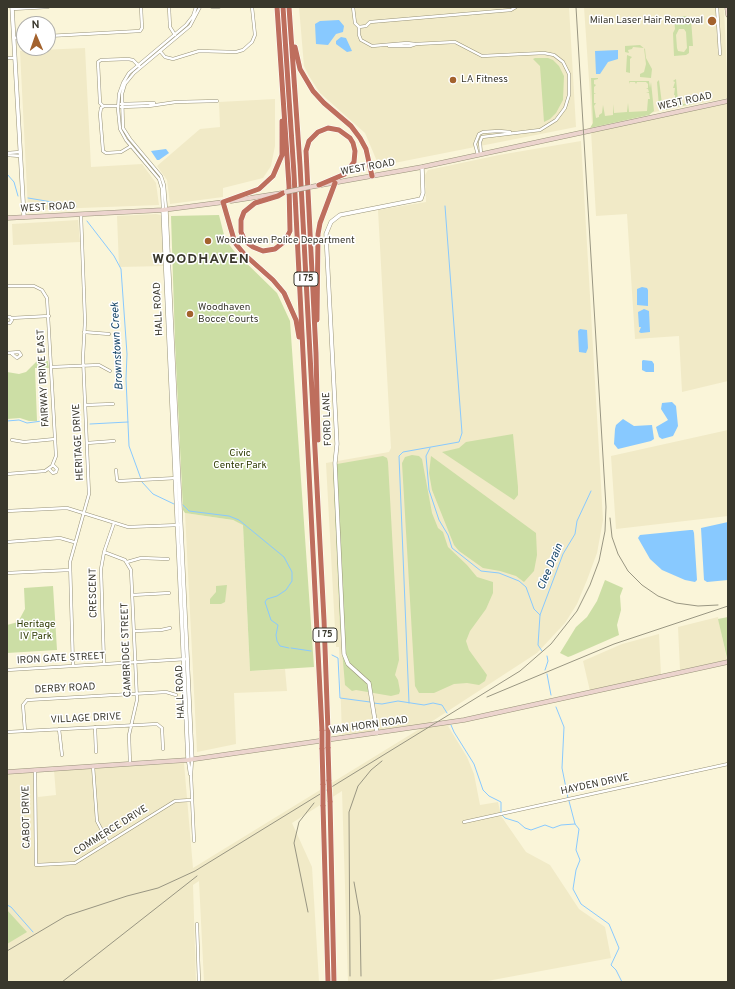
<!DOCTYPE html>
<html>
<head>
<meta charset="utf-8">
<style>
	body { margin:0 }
	#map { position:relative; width:735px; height:989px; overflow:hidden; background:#faf5d9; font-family:Overpass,sans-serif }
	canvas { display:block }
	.frame { position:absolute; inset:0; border:8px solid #39372c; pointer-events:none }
	.north { position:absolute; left:16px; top:16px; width:40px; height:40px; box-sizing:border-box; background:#fff; border:1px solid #b0afab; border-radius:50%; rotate:358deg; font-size:11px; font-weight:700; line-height:16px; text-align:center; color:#39372c }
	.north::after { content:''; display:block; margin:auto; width:14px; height:18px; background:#a3622d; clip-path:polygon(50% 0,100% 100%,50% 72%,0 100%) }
</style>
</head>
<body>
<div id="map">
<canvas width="735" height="989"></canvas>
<div class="frame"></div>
<div class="north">N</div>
</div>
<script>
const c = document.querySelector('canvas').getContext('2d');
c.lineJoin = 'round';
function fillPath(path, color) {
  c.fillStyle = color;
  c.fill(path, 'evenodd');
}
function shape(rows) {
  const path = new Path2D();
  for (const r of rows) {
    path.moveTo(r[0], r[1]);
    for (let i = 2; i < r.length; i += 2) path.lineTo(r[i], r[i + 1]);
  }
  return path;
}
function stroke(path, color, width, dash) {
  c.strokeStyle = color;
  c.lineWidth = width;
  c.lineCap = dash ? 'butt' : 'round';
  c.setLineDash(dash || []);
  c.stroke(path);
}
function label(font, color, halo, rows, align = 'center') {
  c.font = font + ' Overpass,sans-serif';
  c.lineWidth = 3;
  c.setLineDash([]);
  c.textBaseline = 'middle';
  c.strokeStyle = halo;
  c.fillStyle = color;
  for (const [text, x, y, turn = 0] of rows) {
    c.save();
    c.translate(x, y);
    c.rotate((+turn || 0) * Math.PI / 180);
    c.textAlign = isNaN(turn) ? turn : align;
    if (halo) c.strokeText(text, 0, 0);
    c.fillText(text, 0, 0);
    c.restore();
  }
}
fillPath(shape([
	[299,7,569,7,576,127,379,166,365,133,320,93,309,76,304,66],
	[584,7,724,7,728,98,592,124],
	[85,48,91,167,142,164,156,183,159,205,28,210,20,51],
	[275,99,275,146,271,166,263,178,223,188,223,197,170,204,167,180,157,166,200,129,220,127,219,102],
	[728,101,728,381,682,392,679,336,635,339,627,214,596,216,591,131],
	[581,141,603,520,597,553,587,580,577,604,565,623,537,653,428,724,342,735,339,647,336,647,326,463,389,452,391,448,378,210,426,202,425,175,428,170,499,155],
	[156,214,161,215,164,266,119,267,117,216],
	[78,220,80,242,13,245,12,224],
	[728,430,728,516,616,529,611,456],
	[185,513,233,520,243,524,250,671,285,669,287,691,234,693,236,744,197,752],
	[718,617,727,660,680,670,678,627],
	[659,634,661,675,590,691,583,661,622,644],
	[456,721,448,726,467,757,474,774,480,805,498,802,501,816,526,852,550,865,579,909,605,927,611,958,482,982,348,982,342,791,292,823,312,867,319,982,204,982,199,881,193,885,196,982,7,982,7,773,36,771,38,797,56,795,54,770,184,763,193,868,426,725]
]), '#f1eac7');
fillPath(shape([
	[685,16,691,19,693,46,689,46,689,53,686,55,674,56,673,33,675,29,674,17],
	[679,29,684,29,686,32,687,48,684,52,678,51,677,48,676,35],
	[640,45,645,49,646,58,652,69,651,78,640,77,640,74,644,72,646,64,644,48,633,47,632,49,628,50,629,53,625,52,625,46],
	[627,55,632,57,630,59,630,73,626,72],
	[535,58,548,58,553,60,559,66,564,76,563,100,556,113,550,119,544,122,540,66,533,59],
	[591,78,598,78,598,79,594,80,594,84,596,85,594,87,594,93,596,93,594,94,594,103,596,103,594,106,596,118,599,117,599,115,602,113,603,105,605,116,613,115,613,104,614,113,627,112,628,103,629,112,647,111,648,99,650,99,649,93,646,93,649,92,648,89,646,89,648,88,648,84,646,82,637,82,636,84,635,82,630,82,630,84,629,81,649,81,650,88,651,82,654,111,649,115,590,128,593,123],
	[676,79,678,101,681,101,683,104,690,103,693,100,693,104,675,107,675,95,674,95,675,88,673,88,675,82,673,81],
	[659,80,662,104,669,105,669,108,672,107,670,109,663,110,659,107,657,82,659,80,661,107],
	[219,215,225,239,234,251,277,293,290,321,314,667,250,671,243,525,233,520,185,513,183,510,175,342,171,216],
	[37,361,48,361,49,368,35,368,37,421,29,421,20,418,7,419,7,372,19,374,26,372],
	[513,434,518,487,518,495,514,500,442,452,459,448,466,442],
	[412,455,419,456,422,459,432,513,438,528,443,532,448,547,467,565,477,577,493,582,493,593,486,609,470,631,466,641,469,650,487,675,485,681,479,685,467,683,454,684,434,693,419,693,415,686,402,463,405,457],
	[383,456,387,458,388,462,399,660,395,675,398,680,400,691,399,694,391,696,356,690,352,691,345,685,340,626,333,470,337,464],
	[431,456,536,533,537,555,534,571,524,582,516,576,500,571,483,568,459,551,454,545,432,490,429,473],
	[605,580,623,588,620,596,621,610,617,625,619,635,571,656,568,657,560,653,576,627,587,617,597,601],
	[227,585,225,602,221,604,210,604,210,599,216,592,216,586],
	[53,586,57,650,7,653,7,625,18,622,25,609,24,588],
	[728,617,728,657,727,658,718,619],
	[7,910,27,932,7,944]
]), '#ccdea5');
fillPath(shape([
	[339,20,344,26,343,32,336,34,328,45,316,44,315,24,320,21],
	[341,37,346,38,352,51,347,52,336,44,336,41],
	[618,50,618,59,608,62,600,74,596,74,595,51],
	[166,149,169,153,159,160,157,160,151,151],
	[642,287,647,288,648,290,648,306,637,305,637,289],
	[644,309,649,311,650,332,641,333,639,332,641,327,639,327,638,312],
	[580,329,587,330,588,348,586,353,579,352,578,331],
	[643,360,652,361,654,364,654,372,646,372,642,370,642,361],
	[672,402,676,406,678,426,673,436,662,439,659,437,656,427,668,420,661,409,662,403],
	[623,419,634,426,652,425,654,439,651,441,618,449,614,444,615,429,616,425],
	[728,522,728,580,707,582,704,580,701,528],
	[690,530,693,530,694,533,697,580,695,582,685,580,662,570,650,559,638,538,640,535]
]), '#88c9ff');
stroke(shape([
	[7,174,14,182,18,196],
	[28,198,76,206],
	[87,221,114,256,121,269,127,354,126,379,129,446,141,479],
	[7,421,19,420,27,423,42,421],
	[90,424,128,422],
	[430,448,426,456,429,490,439,520,448,535,452,548,481,571,499,573,519,581,526,587,534,609,540,615],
	[142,482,153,494,174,504],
	[183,505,189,511,229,516,239,520,284,557,292,572,292,581,286,590,277,596,267,599,265,602,271,620,278,625,276,635,277,641,280,646,289,648],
	[291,648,311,651],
	[542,651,538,645,540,615,563,554,575,534,577,521,591,491],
	[332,655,338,658,340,698,370,702],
	[545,670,548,661,547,656],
	[547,674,551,695],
	[373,703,382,704,398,701,424,705,433,703,442,705,447,713],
	[409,703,399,456,403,452,459,442,462,433,445,206],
	[556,707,564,727,562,768,568,798],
	[451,725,454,732,474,764,483,790,489,796,501,802,501,812],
	[569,801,575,824,579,829,576,850,580,860,576,870,573,889,581,904,609,924,619,948,611,965,616,970,622,982],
	[502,815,505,818,518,822,525,828,531,830,545,825,553,828,561,825,575,824],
	[7,905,11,907,33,932]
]), '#88c9ff', 1);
const minor = shape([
	[169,7,170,27,175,35],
	[212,7,219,7],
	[353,7,355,23,359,27,366,26,370,22,511,10,516,7],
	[717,7,720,54],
	[12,9,48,7],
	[359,27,359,35,361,40,372,46,407,43,415,44],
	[48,36,140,31,142,28,141,7],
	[14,38,24,37],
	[389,46,410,46,416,44,455,42,482,56,544,53,554,55,563,62,569,74,569,95,565,108,556,120,540,130,482,137,480,142,481,154],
	[160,51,165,57,173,59,199,51,236,52,243,50,252,42,255,35,252,7],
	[7,58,15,58],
	[121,104,154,103],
	[104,106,101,108,100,114,103,151,106,153,121,152,131,146],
	[118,106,103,106,100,103,98,62,101,60,128,59,133,60,139,66],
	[121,107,149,106,176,102,217,101],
	[7,153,20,152],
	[7,155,20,156],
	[478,155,475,144,479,134,483,132,499,131,510,132],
	[166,209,164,185,161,176,130,139,123,128,122,94,125,84,134,73,190,26,200,7],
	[163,210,162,189,159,179,126,140,120,129,118,109,119,94,123,83,129,73,186,25,193,16,196,7],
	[7,286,34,286,42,290,47,298,56,456,52,466,45,471,7,474],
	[7,317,10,317,12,320,10,323,7,323],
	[11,318,49,316],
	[84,332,109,334],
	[7,353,19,352,21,355,17,358,12,354],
	[51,367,99,365,110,371],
	[85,405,113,404],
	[12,440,24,442,55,439],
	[87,443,114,441],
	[49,469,53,473,56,472,57,469,53,465],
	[116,470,117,480,119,481,177,478],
	[7,511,67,508,128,527,179,525],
	[7,542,60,538,74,542],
	[104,552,125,560,131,570,137,700,129,735,130,764],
	[127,562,141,558,168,559],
	[7,573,69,570],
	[132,595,169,593],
	[134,631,161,630,170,628],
	[104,664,101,569,104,552,114,523],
	[73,666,70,562,89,494,83,357,85,321,81,215],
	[7,670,187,659],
	[95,727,96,752],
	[59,729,62,755],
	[25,731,23,705,27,700,166,692,176,695],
	[7,732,157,724,162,728,163,749],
	[188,760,190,774],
	[192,760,191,775,194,841],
	[93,766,97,821,108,842],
	[35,770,36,865,75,863,175,801,191,800],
	[464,822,728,764],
	[197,924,199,982]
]);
const tertiary = shape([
	[12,7,24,217],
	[163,210,188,760],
	[166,210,192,759],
	[377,733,369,683,348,664,344,654,335,463,337,444,326,234,331,222,340,215,421,199,423,193,422,167]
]);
const secondary = shape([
	[727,7,728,15],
	[310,187,422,167,728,101],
	[231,201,282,193],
	[7,218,163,210,224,202],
	[7,772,188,760,464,720,728,662]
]);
const motorway = shape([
	[277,7,289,186,290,231,285,241,275,249,263,251,253,247,245,241,241,232,241,220,244,212,255,203,278,196,283,193],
	[283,7,294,174,322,731],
	[289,7,300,165,324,620,328,731],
	[295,47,300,69,313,91,324,103,351,126,360,138,366,149,372,176],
	[282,121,282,155,273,176,259,189,223,202,235,243,245,255,273,280,284,293,296,320,299,337],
	[317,320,318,234,320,223,335,183],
	[318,440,316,353,306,151,309,141,318,132,328,128,339,130,350,138,353,143,355,151,354,162,345,174,319,185],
	[328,747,329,781],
	[322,748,323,785],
	[330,801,334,982],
	[323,805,328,982]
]);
stroke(minor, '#989379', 3.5);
stroke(tertiary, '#989379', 4.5);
stroke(secondary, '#989379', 5);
stroke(motorway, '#fff', 6);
stroke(minor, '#fff', 2.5);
stroke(tertiary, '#fff', 3.5);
stroke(secondary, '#ecd4ce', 4);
stroke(motorway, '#be6e5d', 5);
stroke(shape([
	[610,518,612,537,618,554,628,571,642,585,658,596,676,603,698,606,718,605],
	[487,697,614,644,728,606],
	[354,882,360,916,361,976],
	[308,912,294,843,299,822,314,803],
	[7,951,66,916,127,896,158,888,195,871,520,671,551,644,577,611,590,585,599,561,605,531,606,507,576,7],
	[350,976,349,812,358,786,371,770,382,761],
	[62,982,197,876]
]), '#999682', 1);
const secondaryBridge = shape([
	[286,192,310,187]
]);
const motorwayBridge = shape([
	[322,731,322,748],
	[328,731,328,747],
	[329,781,330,801],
	[323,785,323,805]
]);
stroke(secondaryBridge, '#989379', 5, []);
stroke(motorwayBridge, '#fff', 6, []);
stroke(secondaryBridge, '#ecd4ce', 4);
stroke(motorwayBridge, '#be6e5d', 5);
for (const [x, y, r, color] of [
	[712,21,5,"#a3622d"],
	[453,80,4,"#a3622d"],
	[208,241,4,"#a3622d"],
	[190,314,4,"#a3622d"]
]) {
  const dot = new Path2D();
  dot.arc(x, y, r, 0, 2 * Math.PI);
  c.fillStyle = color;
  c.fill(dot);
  stroke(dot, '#fff', 1.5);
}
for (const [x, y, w] of [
	[306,279,24],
	[325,635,24]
]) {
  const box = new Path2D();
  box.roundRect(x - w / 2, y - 7, w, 14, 3);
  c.fillStyle = '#fff';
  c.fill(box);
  stroke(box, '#39372c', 1);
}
label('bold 9px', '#39372c', null, [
	["I 75",306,279],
	["I 75",325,635]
]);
label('10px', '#39372c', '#fff', [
	["Milan Laser Hair Removal",703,21,"right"],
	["LA Fitness",461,80],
	["Woodhaven Police Department",216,241],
	["Woodhaven",198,308],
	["Bocce Courts",198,320]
], 'left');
label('10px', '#39372c', '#fff', [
	["WEST ROAD",685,102,-12],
	["WEST ROAD",368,168,-10],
	["WEST ROAD",48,208,-3],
	["HALL ROAD",159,309,-93],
	["FAIRWAY DRIVE EAST",44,378,-93],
	["FORD LANE",328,419,-92],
	["HERITAGE DRIVE",79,442,-93],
	["CRESCENT",94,593,-91],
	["CAMBRIDGE STREET",127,650,-92],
	["IRON GATE STREET",61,659,-3],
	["DERBY ROAD",65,689,-3],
	["HALL ROAD",181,692,-92],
	["VILLAGE DRIVE",86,719,-3],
	["VAN HORN ROAD",369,726,-8],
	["HAYDEN DRIVE",595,785,-12],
	["CABOT DRIVE",27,817,-91],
	["COMMERCE DRIVE",111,831,-32]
]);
label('10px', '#2d3900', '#fff', [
	["Civic",240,454],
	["Center Park",240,466],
	["Heritage",36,625],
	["IV Park",36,637]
]);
label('italic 11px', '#134367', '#fff', [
	["Brownstown Creek",118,346,-93],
	["Clee Drain",551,567,-67]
]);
c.letterSpacing = '1px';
label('bold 14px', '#39372c', '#fff', [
	["WOODHAVEN",201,260]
]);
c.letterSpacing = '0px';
</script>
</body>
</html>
